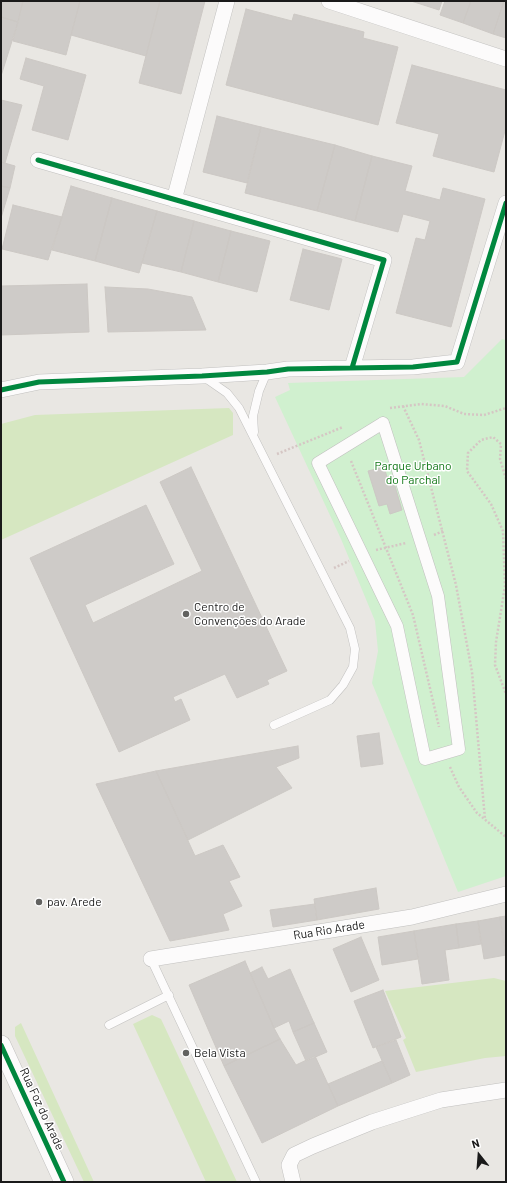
<!DOCTYPE html>
<html>
<head>
<meta charset="utf-8">
<style>
	body { margin:0 }
	#map { position:relative; width:507px; height:1183px; overflow:hidden; background:#e9e7e3; font-family:Barlow,sans-serif }
	canvas { display:block }
	.frame { position:absolute; inset:0; border:2px solid #1a1a1a; pointer-events:none }
	.north { position:absolute; left:459px; top:1135px; width:40px; height:40px; -webkit-text-stroke:3px #fff; paint-order:stroke; rotate:343deg; font-size:11px; font-weight:700; line-height:16px; text-align:center; color:#1a1a1a }
	.north::after { content:''; display:block; margin:auto; width:14px; height:18px; background:#1a1a1a; clip-path:polygon(50% 0,100% 100%,50% 72%,0 100%) }
</style>
</head>
<body>
<div id="map">
<canvas width="507" height="1183"></canvas>
<div class="frame"></div>
<div class="north">N</div>
</div>
<script>
const c = document.querySelector('canvas').getContext('2d');
c.lineJoin = 'round';
function fillPath(path, color) {
  c.fillStyle = color;
  c.fill(path, 'evenodd');
}
function shape(rows) {
  const path = new Path2D();
  for (const r of rows) {
    path.moveTo(r[0], r[1]);
    for (let i = 2; i < r.length; i += 2) path.lineTo(r[i], r[i + 1]);
  }
  return path;
}
function stroke(path, color, width, dash) {
  c.strokeStyle = color;
  c.lineWidth = width;
  c.lineCap = dash ? 'butt' : 'round';
  c.setLineDash(dash || []);
  c.stroke(path);
}
function label(font, color, halo, rows, align = 'center') {
  c.font = font + ' Barlow,sans-serif';
  c.lineWidth = 3;
  c.setLineDash([]);
  c.textBaseline = 'middle';
  c.strokeStyle = halo;
  c.fillStyle = color;
  for (const [text, x, y, turn = 0] of rows) {
    c.save();
    c.translate(x, y);
    c.rotate((+turn || 0) * Math.PI / 180);
    c.textAlign = isNaN(turn) ? turn : align;
    if (halo) c.strokeText(text, 0, 0);
    c.fillText(text, 0, 0);
    c.restore();
  }
}
fillPath(shape([
	[229,408,233,413,233,435,1,540,1,424,35,415],
	[494,978,506,981,506,1056,485,1058,416,1072,403,1040,406,1038,385,991],
	[152,1015,161,1019,237,1182,206,1182,133,1024],
	[21,1023,94,1182,84,1182,15,1036,15,1027]
]), '#d6e7c1');
fillPath(shape([
	[502,339,506,340,506,876,458,892,372,683,378,651,375,621,341,539,275,397,290,390,288,383,464,377]
]), '#d0f0cf');
const building = shape([
	[1,1,23,1,18,22,1,17,1,1],
	[23,1,80,1,66,55,13,41,23,1],
	[80,1,160,1,146,56,71,35,80,1],
	[160,1,205,1,181,94,139,83,160,1],
	[411,1,442,1,439,10,411,1],
	[445,1,471,1,463,23,440,15,445,1],
	[471,1,504,1,493,34,463,23,471,1],
	[504,1,506,1,506,38,493,34,504,1],
	[246,9,292,21,294,14,364,32,363,38,398,47,378,125,226,85,246,9],
	[1,17,18,22,1,76,1,17],
	[26,58,86,75,68,140,32,130,44,86,20,79,26,58],
	[412,65,506,90,506,127,494,172,433,156,439,134,396,123,412,65],
	[1,100,22,105,5,163,1,162,1,100],
	[217,116,261,127,247,183,203,172,217,116],
	[261,127,335,145,317,211,245,193,261,127],
	[335,145,372,156,355,221,317,211,335,145],
	[372,156,412,166,405,191,440,200,443,188,485,199,451,327,396,313,416,238,425,240,430,221,403,214,398,232,355,221,372,156],
	[1,162,15,166,10,188,1,186,1,162],
	[1,186,10,188,1,218,1,186],
	[71,186,112,198,95,261,52,250,71,186],
	[112,198,157,211,139,273,95,261,112,198],
	[13,205,62,217,48,260,2,249,13,205],
	[157,211,194,221,181,272,142,263,157,211],
	[194,221,231,231,218,282,181,272,194,221],
	[231,231,270,241,257,292,218,282,231,231],
	[303,249,342,259,329,310,290,300,303,249],
	[87,284,89,332,1,335,1,286,87,284],
	[105,287,148,289,192,297,206,330,108,332,105,287],
	[191,467,287,671,267,680,269,684,237,698,225,674,173,697,175,702,181,699,190,720,119,752,30,558,146,505,174,564,85,605,93,623,202,571,160,482,191,467],
	[384,467,387,477,392,476,402,510,390,514,387,504,379,506,368,471,384,467],
	[379,733,383,764,361,767,357,736,379,733],
	[298,746,299,758,276,767,292,788,188,840,156,771,298,746],
	[156,771,195,856,223,845,240,877,229,881,242,906,223,914,229,930,170,941,96,784,156,771],
	[376,888,379,909,317,920,314,899,376,888],
	[315,904,317,920,273,927,270,910,315,904],
	[506,916,506,946,504,946,500,917,506,916],
	[500,917,506,955,484,959,478,921,500,917],
	[478,921,481,944,459,948,456,924,478,921],
	[456,924,459,948,445,950,449,980,422,984,414,931,456,924],
	[414,931,418,959,382,965,378,937,414,931],
	[361,937,379,980,351,992,333,949,361,937],
	[245,961,274,1028,280,1039,224,1066,189,985,245,961],
	[262,967,268,979,290,969,314,1023,293,1032,289,1021,274,1028,250,973,262,967],
	[383,990,401,1037,373,1048,354,1001,383,990],
	[314,1023,327,1052,306,1061,293,1032,314,1023],
	[280,1039,296,1065,315,1056,338,1106,262,1143,224,1066,280,1039],
	[396,1040,410,1075,392,1083,376,1047,396,1040],
	[382,1061,392,1083,338,1106,328,1084,382,1061]
]);
fillPath(building, '#cecbc8');
stroke(building, '#ccc8c4', 1);
const service = shape([
	[204,377,227,393,239,408,350,628,355,649,353,667,343,685,330,700,274,725],
	[254,432,253,416,259,391,267,372],
	[151,959,256,1182],
	[109,1025,169,995]
]);
const pedestrian = shape([
	[383,423,438,596,459,749,425,759,397,626,318,463,383,423]
]);
const minor = shape([
	[329,1,506,59],
	[38,160,384,260,352,368],
	[174,200,227,1],
	[1,390,39,382,202,376,267,372,288,369,413,367,457,362,506,203],
	[151,959,412,917,506,894],
	[293,1182,289,1165,294,1155,313,1146,372,1122,441,1100,506,1090]
]);
const tertiary = shape([
	[1,1045,64,1182]
]);
stroke(service, '#c1c0bf', 9);
stroke(pedestrian, '#c1c0bf', 13);
stroke(minor, '#c1c0bf', 16);
stroke(tertiary, '#c1c0bf', 20);
stroke(shape([
	[403,406,419,440,456,585,472,672,485,819],
	[390,408,421,404,445,406,464,414,484,415,506,408],
	[277,454,343,427],
	[351,461,413,615,439,727],
	[506,479,500,459,501,444,493,437,481,440,468,453,467,471,491,504,503,531,505,586,496,642,495,665,506,694],
	[434,535,443,531],
	[376,550,406,543],
	[334,568,349,561],
	[450,767,459,787,477,813,506,837]
]), '#d5c6c4', 2.5, [2, 2]);
stroke(service, '#fcfbfb', 8);
stroke(pedestrian, '#fcfbfb', 12);
stroke(minor, '#fcfbfb', 15);
stroke(tertiary, '#fcfbfb', 19);
stroke(shape([
	[38,160,384,260,352,368],
	[1,390,39,382,202,376,267,372,288,369,413,367,457,362,506,203],
	[1,1045,64,1182]
]), '#00873e', 5);
for (const [x, y, r, color] of [
	[186,614,4,"#626260"],
	[39,902,4,"#626260"],
	[186,1053,4,"#626260"]
]) {
  const dot = new Path2D();
  dot.arc(x, y, r, 0, 2 * Math.PI);
  c.fillStyle = color;
  c.fill(dot);
  stroke(dot, '#fff', 1.5);
}
label('12px', '#0d7412', '#fff', [
	["Parque Urbano",413,466],
	["do Parchal",413,480]
]);
label('12px', '#1a1a1a', '#fff', [
	["Centro de",194,607],
	["Convenções do Arade",194,621],
	["pav. Arede",47,902],
	["Bela Vista",194,1053]
], 'left');
label('12px', '#1a1a1a', '#fff', [
	["Rua Rio Arade",329,930,-9],
	["Rua Foz do Arade",42,1109,65]
]);
</script>
</body>
</html>
